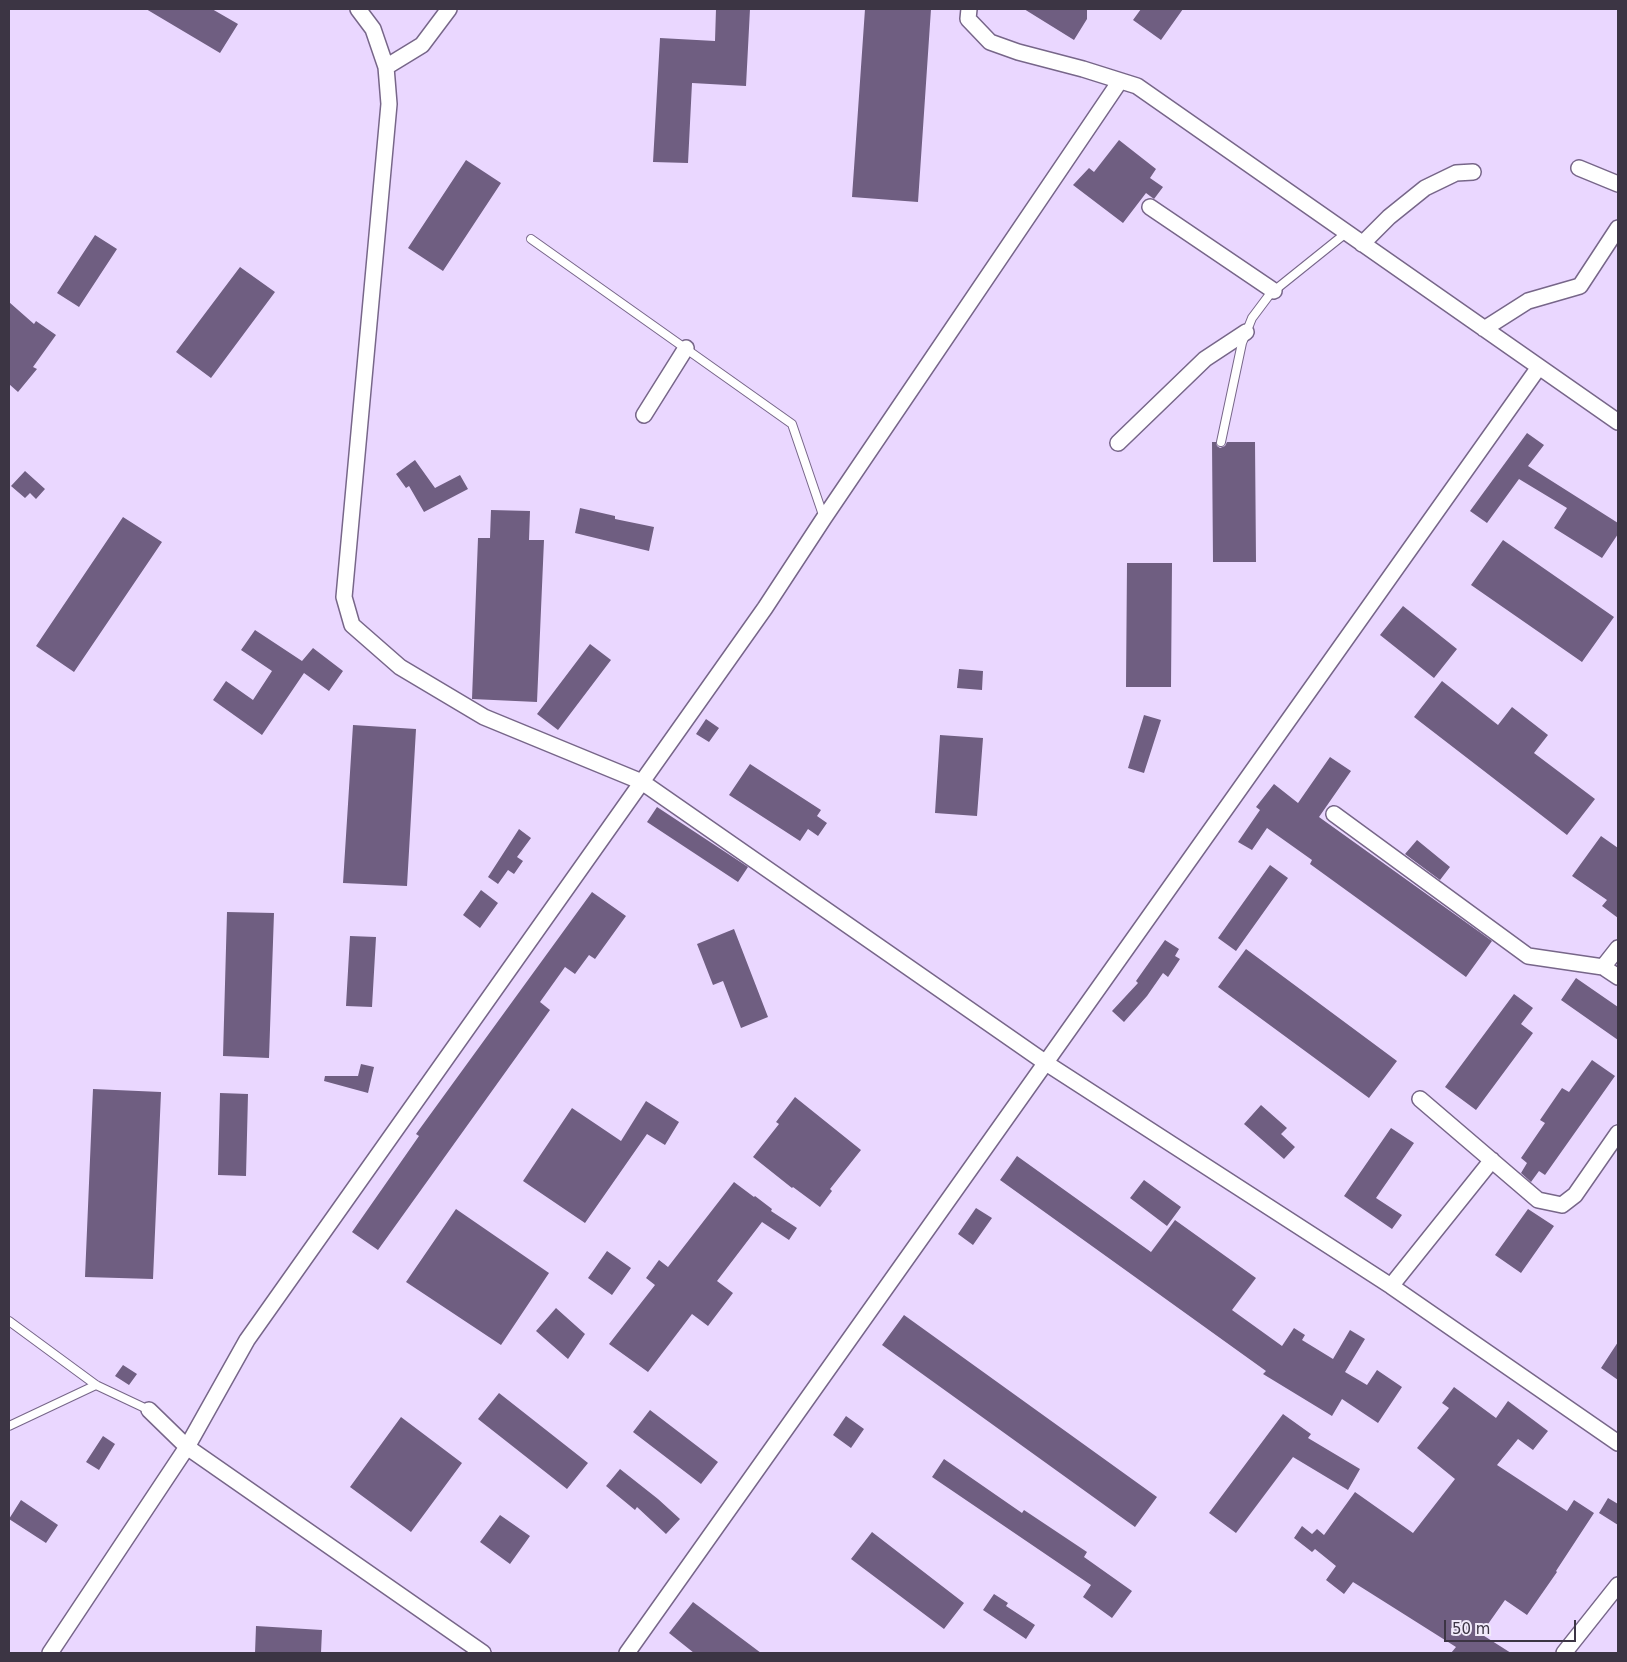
<!DOCTYPE html>
<html>
<head>
<meta charset="utf-8">
<style>
	body { margin:0 }
	#map { position:relative; width:1627px; height:1662px; overflow:hidden; background:#ead7ff; font-family:"DejaVu Sans",sans-serif }
	canvas { display:block }
	.frame { position:absolute; inset:0; border:10px solid #3c3544; pointer-events:none }
	.scale { position:absolute; left:1444px; top:1620px; width:132px; height:22px; box-sizing:border-box; border:2px solid #3c3544; border-top:0; padding-left:6px; font-size:15px; line-height:18px; white-space:nowrap; color:#3c3544; -webkit-text-stroke:4px #f1eafa; paint-order:stroke }
</style>
</head>
<body>
<div id="map">
<canvas width="1627" height="1662"></canvas>
<div class="frame"></div>
<div class="scale">50 m</div>
</div>
<script>
const c = document.querySelector('canvas').getContext('2d');
c.lineJoin = 'round';
function fillPath(path, color) {
  c.fillStyle = color;
  c.fill(path, 'evenodd');
}
function shape(rows) {
  const path = new Path2D();
  for (const r of rows) {
    path.moveTo(r[0], r[1]);
    for (let i = 2; i < r.length; i += 2) path.lineTo(r[i], r[i + 1]);
  }
  return path;
}
function stroke(path, color, width, dash) {
  c.strokeStyle = color;
  c.lineWidth = width;
  c.lineCap = dash ? 'butt' : 'round';
  c.setLineDash(dash || []);
  c.stroke(path);
}
fillPath(shape([
	[146,9,212,9,238,24,220,53],
	[716,9,750,9,746,86,692,83,688,163,653,162,660,38,715,41],
	[865,9,931,9,918,202,852,197],
	[1024,9,1087,9,1087,19,1074,40],
	[1141,9,1183,9,1161,40,1133,20],
	[1119,140,1156,169,1150,178,1163,187,1154,199,1146,193,1123,223,1073,185,1089,168,1094,172],
	[466,160,501,183,443,271,408,248],
	[95,235,117,249,79,307,57,293],
	[240,267,275,292,211,378,176,352],
	[9,302,34,324,36,321,56,335,33,367,37,369,18,392,9,384],
	[1527,433,1544,445,1528,466,1618,523,1618,534,1602,558,1554,528,1567,508,1519,479,1487,523,1470,511],
	[1212,442,1216,442,1217,446,1220,448,1225,446,1227,442,1255,442,1256,562,1213,562],
	[415,460,435,488,460,475,468,489,424,512,409,486,406,488,396,474],
	[25,471,45,489,36,499,30,493,25,498,11,486],
	[580,508,615,516,615,519,654,527,649,551,575,533],
	[491,510,530,511,529,540,544,540,537,702,472,699,478,538,490,538],
	[123,517,162,542,74,672,36,646],
	[1503,540,1614,617,1582,662,1471,585],
	[1127,563,1172,563,1171,687,1126,687],
	[1403,606,1457,649,1434,678,1380,635],
	[255,630,302,661,313,648,343,671,329,691,304,673,262,735,213,700,226,681,253,700,272,671,241,650],
	[590,644,611,660,558,730,537,714],
	[959,669,983,671,982,690,957,688],
	[1442,681,1498,725,1512,707,1548,735,1534,753,1595,799,1567,835,1414,717],
	[1144,715,1161,720,1144,773,1128,768],
	[706,719,719,728,709,742,696,734],
	[353,725,416,729,407,886,343,883],
	[940,735,983,738,977,816,935,813],
	[1330,757,1351,771,1319,817,1492,941,1466,977,1310,864,1312,860,1267,828,1252,850,1238,842,1260,810,1256,807,1274,784,1298,803],
	[750,764,821,810,817,816,827,823,818,836,808,829,800,841,729,795],
	[657,807,748,867,738,882,647,822],
	[519,829,531,838,517,857,523,861,514,874,508,870,498,884,488,877],
	[1601,836,1618,848,1618,918,1602,906,1607,900,1572,876],
	[1417,840,1450,867,1440,880,1405,854],
	[1270,865,1288,878,1236,951,1218,938],
	[481,890,498,903,480,928,463,915],
	[592,892,626,916,595,959,589,955,575,974,565,967,540,1002,550,1010,378,1250,352,1232,419,1136,416,1134],
	[227,912,274,913,269,1058,223,1056],
	[734,929,768,1017,741,1028,723,981,713,985,697,944],
	[350,936,376,937,372,1007,346,1006],
	[1165,940,1179,949,1175,956,1180,959,1168,977,1163,973,1147,996,1124,1022,1112,1011,1138,983,1136,981],
	[1246,949,1397,1061,1369,1098,1218,987],
	[1576,978,1618,1007,1618,1040,1561,1000],
	[1514,994,1533,1008,1521,1024,1533,1033,1476,1110,1445,1087],
	[1592,1060,1615,1076,1545,1175,1539,1171,1531,1182,1521,1173,1527,1163,1521,1158,1545,1123,1540,1120,1562,1088,1569,1092],
	[361,1064,374,1067,368,1093,324,1081,325,1076,358,1076],
	[93,1089,161,1092,153,1279,85,1277],
	[220,1093,248,1094,246,1176,218,1175],
	[795,1097,861,1150,830,1189,832,1191,820,1207,793,1187,792,1188,753,1157,779,1124,776,1122],
	[646,1101,679,1122,665,1145,647,1134,585,1223,523,1181,572,1108,621,1141],
	[1261,1105,1287,1128,1281,1134,1295,1147,1284,1159,1244,1124],
	[1391,1128,1414,1143,1376,1198,1402,1215,1392,1229,1344,1196],
	[1017,1156,1151,1252,1175,1220,1256,1278,1232,1310,1282,1346,1294,1328,1305,1335,1302,1340,1333,1359,1350,1330,1365,1339,1345,1372,1367,1385,1377,1370,1402,1387,1378,1423,1342,1399,1332,1416,1263,1374,1266,1371,1000,1180],
	[1144,1180,1181,1207,1167,1226,1130,1198],
	[734,1182,754,1197,755,1196,772,1209,771,1211,797,1228,789,1240,762,1222,717,1281,733,1293,708,1326,692,1314,648,1372,609,1344,655,1285,646,1278,659,1260,668,1267],
	[976,1208,992,1218,973,1245,958,1234],
	[456,1209,549,1273,501,1345,406,1282],
	[1528,1209,1554,1226,1521,1273,1495,1255],
	[607,1251,631,1268,612,1295,588,1278],
	[556,1308,585,1334,568,1359,536,1331],
	[904,1315,1157,1497,1135,1527,882,1345],
	[1618,1342,1618,1380,1601,1368],
	[123,1365,137,1374,129,1385,115,1376],
	[1454,1387,1496,1418,1508,1401,1548,1431,1533,1450,1518,1439,1497,1465,1567,1511,1574,1500,1594,1513,1556,1571,1557,1572,1527,1615,1505,1600,1481,1634,1511,1653,1451,1653,1456,1647,1353,1582,1344,1594,1326,1580,1336,1566,1315,1549,1312,1552,1294,1538,1302,1526,1312,1534,1317,1529,1324,1535,1355,1492,1413,1533,1455,1479,1417,1448,1449,1408,1442,1403],
	[499,1393,588,1463,567,1489,478,1419],
	[650,1410,718,1462,701,1484,633,1432],
	[1283,1414,1311,1434,1308,1438,1360,1469,1348,1490,1293,1457,1236,1533,1209,1513],
	[846,1416,864,1429,851,1448,833,1435],
	[401,1417,462,1463,411,1532,350,1487],
	[103,1436,115,1444,99,1470,86,1462],
	[944,1459,1022,1513,1024,1510,1087,1552,1084,1557,1132,1591,1112,1618,1083,1597,1091,1585,932,1477],
	[620,1469,658,1499,680,1519,666,1534,637,1507,635,1510,606,1486],
	[1608,1498,1618,1504,1618,1525,1599,1513],
	[21,1500,58,1525,46,1543,9,1519],
	[500,1515,530,1536,510,1564,480,1542],
	[872,1532,964,1603,944,1629,851,1559],
	[994,1594,1008,1603,1006,1606,1035,1625,1026,1639,983,1610],
	[693,1602,761,1653,694,1653,669,1633],
	[256,1626,322,1630,321,1653,255,1653]
]), '#6f5e81');
const lane = shape([
	[531,239,792,424,824,518],
	[1221,442,1242,343,1252,318,1270,294,1346,233],
	[9,1321,96,1385,149,1410],
	[9,1426,96,1385]
]);
const street = shape([
	[358,9,373,29,386,67,389,104,344,597,352,625,400,667,484,717,642,782,1046,1063,1391,1286,1618,1443],
	[969,9,968,19,990,42,1018,52,1083,69,1137,86,1618,422],
	[386,67,422,45,449,9],
	[1579,168,1618,184],
	[1150,207,1274,291],
	[1362,244,1389,217,1425,188,1456,173,1473,172],
	[1484,329,1528,301,1580,286,1618,228],
	[644,415,686,348],
	[1118,443,1205,359,1246,332],
	[1334,814,1528,956,1603,967,1618,977],
	[1603,967,1618,948],
	[1420,1099,1538,1200,1562,1205,1575,1195,1618,1133],
	[1391,1286,1492,1160],
	[149,1410,187,1447,483,1653],
	[50,1653,187,1447,247,1340,765,608,824,518,1120,81],
	[627,1653,1539,367],
	[1564,1653,1618,1585]
]);
stroke(lane, '#776689', 10);
stroke(street, '#776689', 18);
stroke(lane, '#fff', 8);
stroke(street, '#fff', 15);
</script>
</body>
</html>
